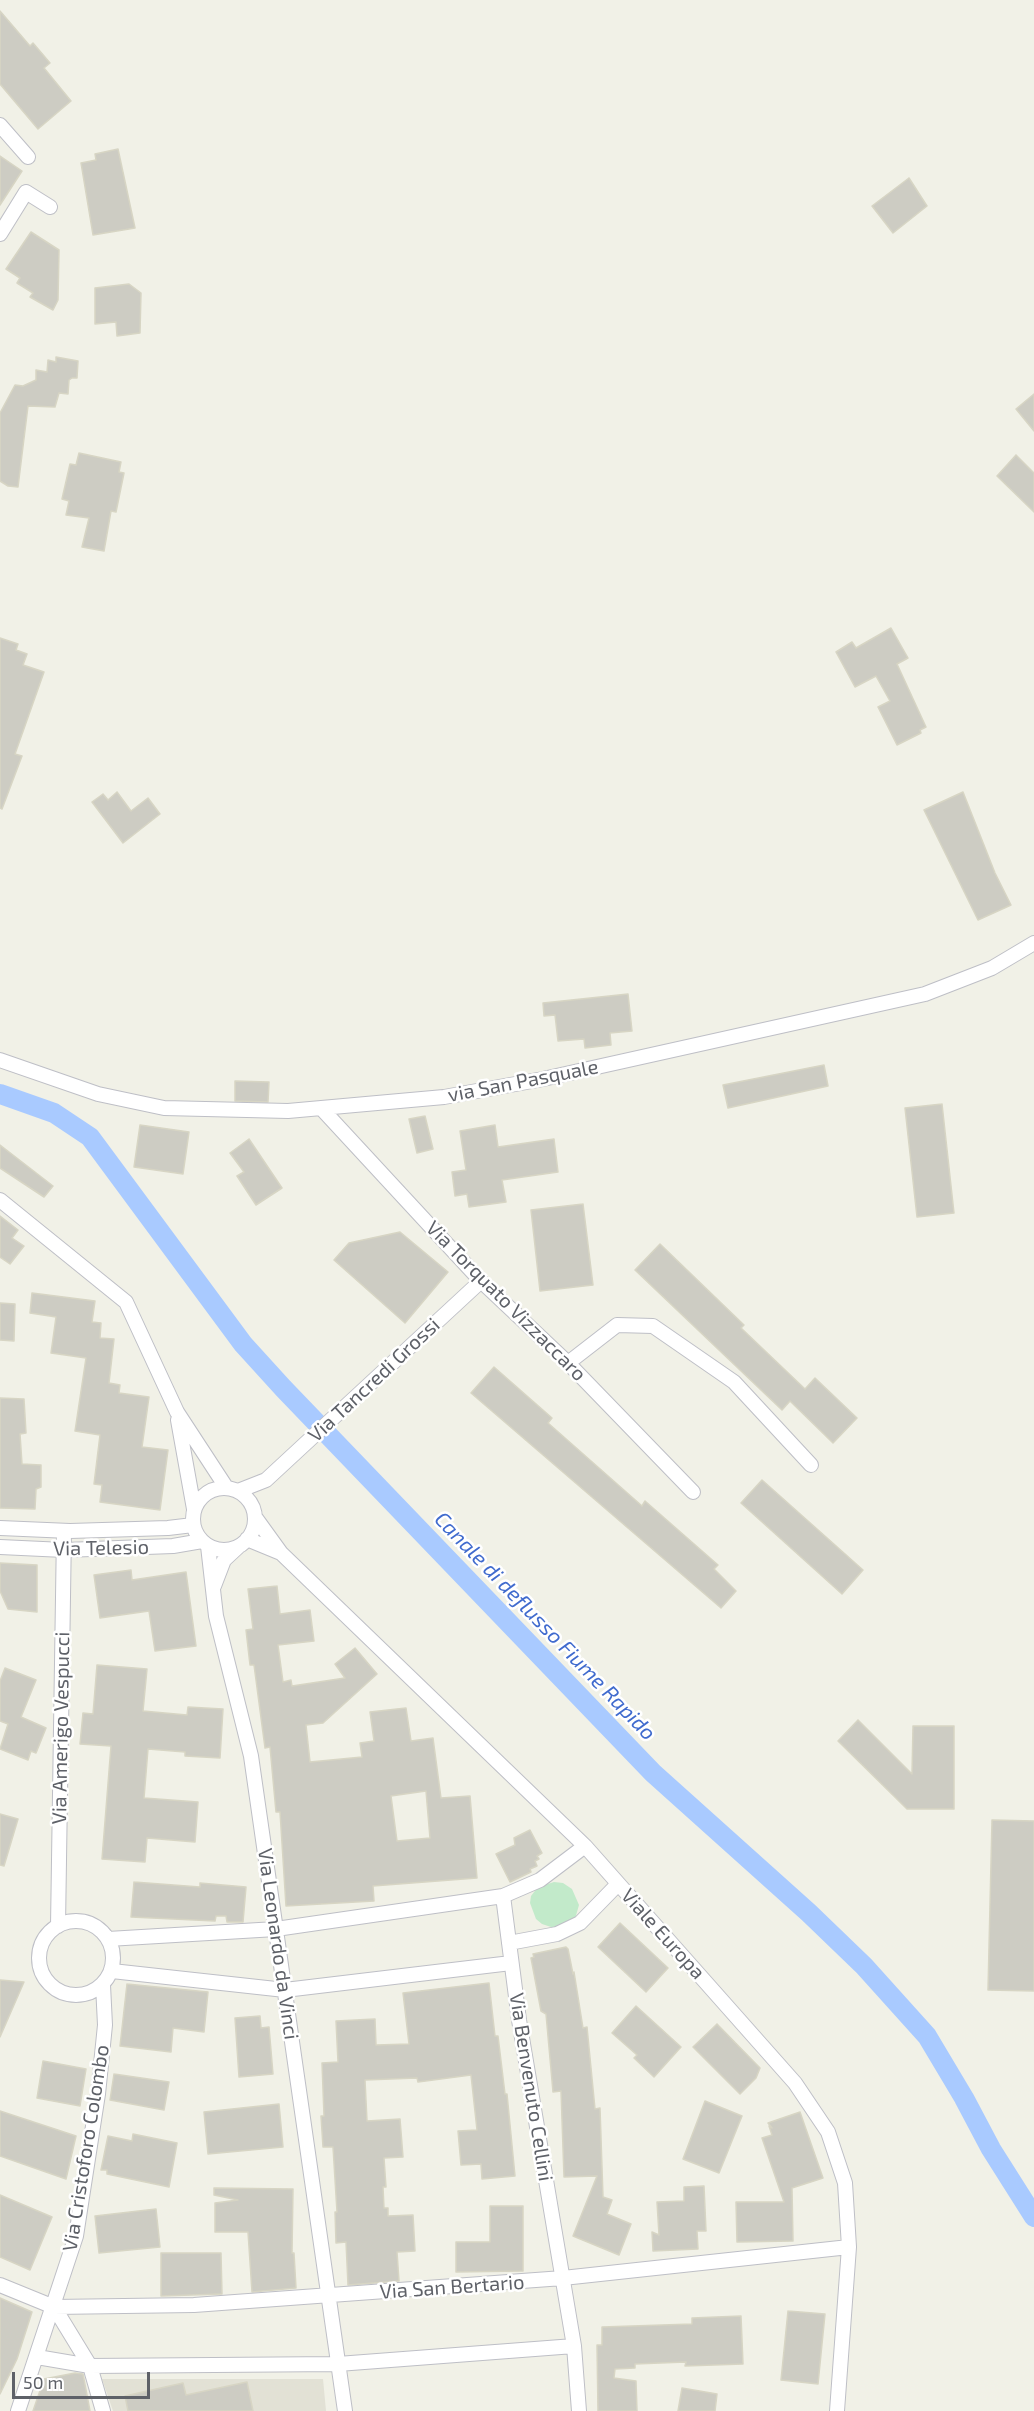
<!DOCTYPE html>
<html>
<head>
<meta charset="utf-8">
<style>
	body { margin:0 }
	#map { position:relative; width:1034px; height:2411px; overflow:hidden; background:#f1f1e7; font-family:"Exo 2",sans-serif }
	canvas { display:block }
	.scale { position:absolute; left:12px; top:2372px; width:138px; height:27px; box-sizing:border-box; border:3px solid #5e6168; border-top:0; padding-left:8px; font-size:18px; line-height:21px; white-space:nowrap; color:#5e6168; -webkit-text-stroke:4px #fff; paint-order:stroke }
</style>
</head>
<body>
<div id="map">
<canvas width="1034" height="2411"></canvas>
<div class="scale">50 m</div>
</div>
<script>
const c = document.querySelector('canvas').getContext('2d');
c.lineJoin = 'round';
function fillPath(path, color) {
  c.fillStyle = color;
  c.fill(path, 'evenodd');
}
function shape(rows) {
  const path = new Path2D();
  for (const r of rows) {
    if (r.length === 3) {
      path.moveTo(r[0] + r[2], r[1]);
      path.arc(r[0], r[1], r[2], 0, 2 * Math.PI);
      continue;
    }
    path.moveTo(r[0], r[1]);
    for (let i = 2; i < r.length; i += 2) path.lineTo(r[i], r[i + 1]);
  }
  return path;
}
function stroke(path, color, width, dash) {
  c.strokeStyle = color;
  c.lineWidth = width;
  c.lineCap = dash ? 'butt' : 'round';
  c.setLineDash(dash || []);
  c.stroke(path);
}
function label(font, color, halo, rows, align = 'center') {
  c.font = font + ' "Exo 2",sans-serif';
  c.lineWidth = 5;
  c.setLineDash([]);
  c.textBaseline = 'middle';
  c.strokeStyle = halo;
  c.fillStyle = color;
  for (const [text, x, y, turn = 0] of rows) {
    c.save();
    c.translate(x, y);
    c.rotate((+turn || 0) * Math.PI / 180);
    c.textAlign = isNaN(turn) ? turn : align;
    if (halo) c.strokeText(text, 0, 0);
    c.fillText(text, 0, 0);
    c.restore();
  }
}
fillPath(shape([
	[102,2379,323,2379,326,2411,113,2411]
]), '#e2e1d5');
fillPath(shape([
	[554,1882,563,1883,572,1889,579,1905,575,1919,557,1929,542,1924,536,1919,530,1903,531,1896,538,1887]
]), '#c2eaca');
stroke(shape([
	[0,1094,54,1113,90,1137,243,1344,283,1388,653,1773,809,1913,864,1966,927,2036,964,2098,991,2149,1034,2217]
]), '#a9caff', 20);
const building = shape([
	[0,11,30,46,33,43,50,63,44,68,71,101,38,129,0,84,0,11],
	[118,149,135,228,93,235,81,163,96,160,95,154,118,149],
	[0,156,22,171,0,205,0,156],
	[909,178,927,206,893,233,872,206,909,178],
	[31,232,59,250,58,300,53,310,30,297,33,293,17,283,20,278,6,269,31,232],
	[129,284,141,293,140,333,117,336,116,322,95,324,95,288,129,284],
	[56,357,78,361,77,378,72,378,69,380,68,394,59,393,55,407,28,406,18,487,8,486,0,481,0,413,15,385,23,386,36,380,36,370,47,372,48,360,56,362,56,357],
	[1034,394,1034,431,1016,409,1034,394],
	[79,453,121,462,119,472,124,473,116,512,111,511,104,551,82,547,89,518,66,515,69,501,62,499,70,464,76,465,79,453],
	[1016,455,1034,473,1034,512,997,476,1016,455],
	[891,628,908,658,897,664,926,727,920,730,921,733,897,745,878,707,890,701,876,676,855,687,836,652,852,642,856,648,891,628],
	[0,638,18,644,16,650,27,654,23,665,44,672,15,754,22,756,2,809,0,808,0,638],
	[117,792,131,811,148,798,160,814,123,843,92,802,103,794,108,800,117,792],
	[963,792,995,873,1011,905,978,920,924,810,963,792],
	[628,994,632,1031,610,1033,611,1045,585,1048,584,1039,558,1041,555,1015,544,1016,543,1003,628,994],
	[824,1065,828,1086,728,1108,723,1085,824,1065],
	[235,1081,269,1082,268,1102,235,1101,235,1081],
	[942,1104,954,1213,917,1217,905,1108,942,1104],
	[425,1116,433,1149,417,1153,409,1119,425,1116],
	[140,1125,189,1132,183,1174,134,1167,140,1125],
	[495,1125,498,1147,554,1139,558,1172,502,1180,506,1202,469,1207,467,1194,455,1196,452,1172,466,1170,460,1131,495,1125],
	[249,1139,282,1188,256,1205,237,1176,244,1172,230,1153,249,1139],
	[0,1145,53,1186,44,1197,0,1168,0,1145],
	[583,1204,593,1285,540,1291,531,1210,583,1204],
	[0,1216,18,1230,12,1238,24,1246,10,1264,0,1257,0,1216],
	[400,1232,448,1272,405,1323,334,1260,349,1243,400,1232],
	[660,1244,744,1325,741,1328,805,1389,815,1378,857,1418,833,1443,790,1401,782,1410,635,1270,660,1244],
	[32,1293,95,1301,92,1322,101,1323,100,1338,114,1339,109,1383,120,1385,119,1393,149,1397,142,1447,168,1450,160,1510,100,1502,102,1485,94,1484,100,1435,75,1431,86,1358,51,1353,56,1317,30,1313,32,1293],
	[0,1303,15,1304,14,1341,0,1340,0,1303],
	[494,1367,552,1418,548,1423,642,1506,645,1501,718,1565,714,1569,736,1591,721,1608,471,1393,494,1367],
	[0,1398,24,1399,26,1433,20,1434,22,1464,41,1465,41,1487,36,1489,35,1509,0,1508,0,1398],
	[762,1480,863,1570,842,1594,741,1503,762,1480],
	[0,1563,37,1565,37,1612,8,1609,0,1591,0,1563],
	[131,1570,132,1580,186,1572,196,1646,155,1651,149,1611,100,1618,94,1575,131,1570],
	[277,1586,280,1614,310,1610,314,1641,278,1645,283,1682,291,1680,292,1686,345,1678,335,1664,355,1648,377,1674,323,1723,306,1725,310,1762,362,1757,360,1743,374,1741,370,1712,406,1708,411,1741,433,1738,441,1798,470,1796,477,1878,373,1886,374,1901,286,1906,280,1812,276,1812,270,1747,265,1748,254,1665,250,1665,246,1630,253,1629,248,1589,277,1586],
	[426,1791,430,1838,397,1841,391,1796,426,1791],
	[97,1665,147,1669,143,1711,187,1715,188,1707,223,1709,220,1758,185,1756,185,1752,148,1749,144,1798,198,1802,195,1842,147,1838,145,1862,102,1859,111,1746,80,1744,83,1713,93,1714,97,1665],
	[5,1668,36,1680,21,1717,46,1728,36,1753,31,1751,28,1760,0,1749,8,1724,0,1721,0,1681,5,1668],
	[858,1720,912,1774,913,1726,954,1726,954,1809,907,1809,838,1741,858,1720],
	[0,1814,18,1819,4,1866,0,1865,0,1814],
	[992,1820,1034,1821,1034,1991,988,1990,992,1820],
	[530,1830,542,1853,537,1856,539,1859,535,1861,537,1866,530,1869,531,1872,510,1882,496,1854,515,1845,514,1838,530,1830],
	[134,1882,200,1887,200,1883,246,1887,243,1922,227,1922,226,1916,216,1916,215,1921,131,1917,134,1882],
	[620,1923,668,1968,646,1992,598,1947,620,1923],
	[566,1947,568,1949,573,1974,574,1972,583,2028,587,2027,595,2109,600,2108,603,2197,612,2200,607,2214,631,2224,619,2255,573,2236,597,2176,564,2177,561,2091,553,2092,546,2014,541,2011,531,1958,534,1957,533,1954,566,1947],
	[0,1980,24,1982,0,2037,0,1980],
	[489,1983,495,2036,498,2036,505,2094,507,2094,515,2176,482,2179,481,2164,461,2165,458,2131,477,2130,471,2075,418,2082,417,2078,365,2080,367,2121,400,2119,403,2157,384,2158,386,2187,383,2187,384,2208,388,2208,388,2216,413,2215,415,2251,397,2252,399,2281,348,2285,346,2242,336,2243,335,2212,337,2212,333,2147,323,2147,321,2116,324,2116,322,2063,338,2062,336,2021,375,2019,376,2045,409,2044,403,1993,489,1983],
	[127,1984,208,1992,204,2032,173,2028,171,2052,120,2046,127,1984],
	[636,2006,681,2047,654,2077,634,2058,637,2055,612,2033,636,2006],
	[260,2016,261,2028,269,2027,273,2074,239,2077,235,2018,260,2016],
	[717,2024,760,2068,756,2078,740,2094,693,2047,717,2024],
	[43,2061,86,2069,80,2106,37,2098,43,2061],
	[114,2074,169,2082,164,2110,110,2100,114,2074],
	[705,2101,742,2116,719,2173,683,2159,705,2101],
	[279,2104,283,2147,208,2154,204,2112,279,2104],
	[0,2111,76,2136,66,2179,0,2156,0,2111],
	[800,2112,823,2178,792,2188,793,2241,737,2242,736,2202,784,2202,762,2138,772,2135,769,2126,772,2128,768,2123,800,2112],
	[133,2134,177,2143,169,2187,107,2174,107,2170,101,2170,108,2136,132,2141,133,2134],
	[704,2186,706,2231,697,2231,698,2249,653,2251,652,2232,659,2235,657,2202,684,2201,684,2187,704,2186],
	[214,2188,293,2189,292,2253,294,2253,296,2288,252,2292,248,2232,215,2232,215,2203,238,2200,214,2195,214,2188],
	[0,2195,52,2217,30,2270,0,2257,0,2195],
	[490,2206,523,2206,523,2271,456,2272,456,2242,490,2242,490,2206],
	[156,2209,160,2247,99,2253,95,2216,156,2209],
	[161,2253,221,2253,222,2294,161,2296,161,2253],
	[0,2298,32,2312,17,2359,0,2394,0,2298],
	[788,2311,825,2314,818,2384,781,2380,788,2311],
	[741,2316,743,2364,685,2366,686,2362,635,2364,635,2368,615,2369,614,2378,636,2381,637,2411,598,2411,597,2345,602,2345,602,2327,692,2324,692,2318,741,2316],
	[75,2373,83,2374,90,2411,33,2411,44,2379,75,2373],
	[247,2382,253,2411,128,2411,125,2396,183,2383,186,2395,247,2382],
	[682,2388,717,2394,715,2411,678,2411,682,2388]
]);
fillPath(building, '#cdccc3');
stroke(building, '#d7d5c4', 1.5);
const street = shape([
	[0,125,28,157],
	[0,234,26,192,50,207],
	[0,1060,98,1094,164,1108,288,1111,444,1097,543,1079,925,994,992,968,1034,943],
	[321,1108,481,1281,568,1363,693,1492],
	[0,1200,126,1302,177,1412,226,1487],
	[568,1363,617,1325,653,1326,734,1382,811,1465],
	[178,1420,194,1509],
	[224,1519,31],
	[238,1491,266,1480,481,1281],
	[255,1517,281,1553,585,1846,795,2083,828,2132,845,2183,849,2247,837,2411],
	[0,1528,70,1531,168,1528,193,1525],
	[247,1539,281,1553],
	[208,1546,216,1616,251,1756,345,2411],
	[0,1547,64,1550,173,1546,202,1541],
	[214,1586,224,1560,238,1547],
	[503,1896,519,2020,574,2346,579,2411],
	[76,1958,37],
	[58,1926,64,1531],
	[108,1939,276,1929,503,1896,540,1880,585,1846],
	[509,1943,557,1934,580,1923,618,1884],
	[112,1971,285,1990,511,1963],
	[0,2285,54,2307,194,2305,563,2278,849,2247],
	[54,2307,90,2366,103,2411],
	[37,2357,90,2366,338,2364,574,2346],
	[18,2411,76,2236,98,2094,105,2025,103,1985]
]);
stroke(street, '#bebfc6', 16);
stroke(street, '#fff', 14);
label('20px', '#5e6168', '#fff', [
	["via San Pasquale",523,1081,-11],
	["Via Torquato Vizzaccaro",506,1301,45],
	["Via Tancredi Grossi",374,1380,-43],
	["Via Telesio",101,1548,-1],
	["Via Amerigo Vespucci",61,1728,-89],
	["Viale Europa",663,1934,48],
	["Via Leonardo da Vinci",278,1944,82],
	["Via Benvenuto Cellini",531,2087,81],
	["Via Cristoforo Colombo",86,2148,-81],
	["Via San Bertario",452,2287,-4]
]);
label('italic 21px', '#406bce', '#fff', [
	["Canale di deflusso Fiume Rapido",545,1626,46]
]);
</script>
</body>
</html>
